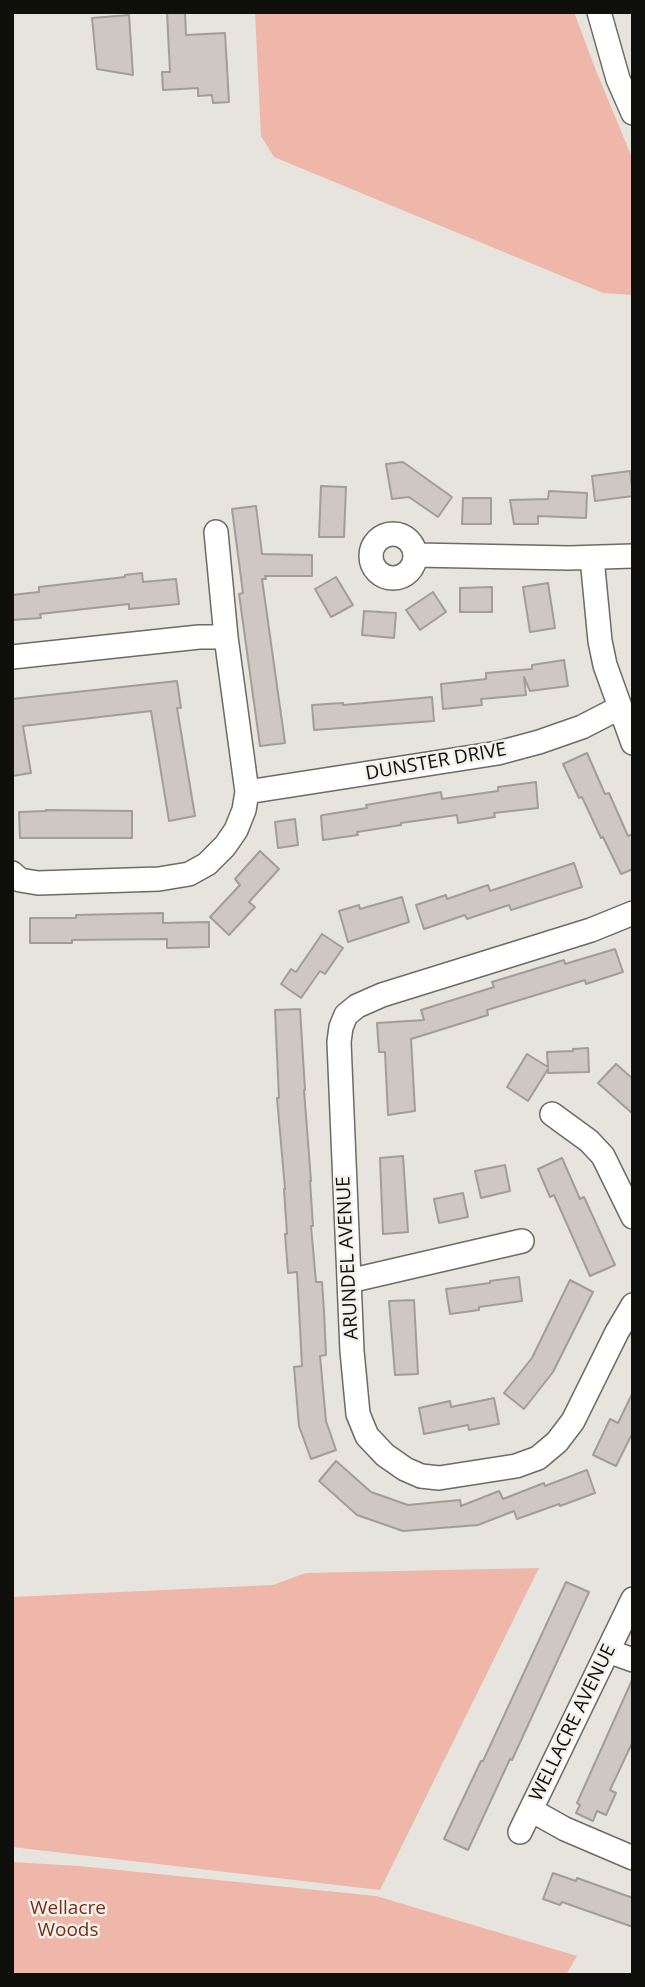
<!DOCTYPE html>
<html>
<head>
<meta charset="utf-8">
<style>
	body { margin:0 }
	#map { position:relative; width:645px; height:1987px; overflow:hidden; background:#e6e4dc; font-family:"Open Sans",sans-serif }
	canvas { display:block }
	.frame { position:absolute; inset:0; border:14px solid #0f0f0c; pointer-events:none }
</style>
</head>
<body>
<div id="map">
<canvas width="645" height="1987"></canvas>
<div class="frame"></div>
</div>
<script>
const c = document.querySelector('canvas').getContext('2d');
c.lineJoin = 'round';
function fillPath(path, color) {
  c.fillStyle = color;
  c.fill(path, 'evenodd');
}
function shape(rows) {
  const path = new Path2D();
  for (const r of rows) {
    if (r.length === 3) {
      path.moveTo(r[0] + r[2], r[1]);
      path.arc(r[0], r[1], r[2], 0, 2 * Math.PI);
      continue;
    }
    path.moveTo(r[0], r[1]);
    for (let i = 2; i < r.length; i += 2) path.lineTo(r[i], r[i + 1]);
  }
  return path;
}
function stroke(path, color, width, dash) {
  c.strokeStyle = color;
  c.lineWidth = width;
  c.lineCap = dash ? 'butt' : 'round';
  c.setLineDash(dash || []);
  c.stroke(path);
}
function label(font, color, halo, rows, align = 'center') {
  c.font = font + ' "Open Sans",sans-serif';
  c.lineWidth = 5;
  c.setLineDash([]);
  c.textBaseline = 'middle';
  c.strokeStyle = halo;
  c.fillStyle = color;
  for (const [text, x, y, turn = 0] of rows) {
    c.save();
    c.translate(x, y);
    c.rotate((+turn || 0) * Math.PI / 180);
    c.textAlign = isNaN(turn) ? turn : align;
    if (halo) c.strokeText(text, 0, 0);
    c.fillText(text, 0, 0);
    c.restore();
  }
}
fillPath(shape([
	[255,12,574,12,595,68,633,160,633,295,603,293,274,157,261,136],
	[539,1568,380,1890,12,1847,12,1597,273,1585,306,1573],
	[12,1862,79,1866,376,1896,577,1956,566,1975,12,1975]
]), '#eeb7a9');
const building = shape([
	[167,12,185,12,186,35,225,33,229,102,213,103,212,95,198,96,198,88,163,90,162,72,170,72,167,12],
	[129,15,133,75,97,69,92,18,129,15],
	[403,462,452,497,438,517,409,497,392,499,386,464,403,462],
	[630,471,633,496,595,501,592,476,630,471],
	[321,486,346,487,344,537,319,537,321,486],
	[549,491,587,493,586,518,538,516,538,524,514,524,510,500,548,499,549,491],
	[463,498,491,498,491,524,462,524,463,498],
	[256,506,262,554,312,555,312,576,265,576,266,579,262,579,285,743,260,746,239,594,243,593,232,509,256,506],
	[142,573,143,582,176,579,179,604,129,609,129,604,40,614,41,618,12,620,12,595,39,592,39,587,125,577,125,575,142,573],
	[336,577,353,605,331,617,315,589,336,577],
	[548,583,555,628,530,632,523,587,548,583],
	[492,587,492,612,460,612,460,588,492,587],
	[433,592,446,612,420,630,406,610,433,592],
	[364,611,396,613,394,638,362,635,364,611],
	[564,660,568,686,530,691,524,677,526,695,481,699,482,705,443,709,441,684,486,679,486,673,532,669,532,665,564,660],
	[177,681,181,708,177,708,195,816,169,821,151,711,23,726,31,773,12,776,12,699,177,681],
	[432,697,434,721,314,730,312,705,343,703,343,705,432,697],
	[587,753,605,794,609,793,628,836,633,834,633,869,621,874,603,837,601,838,582,797,579,798,563,764,587,753],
	[536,782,538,808,494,813,495,817,458,823,457,815,401,823,401,825,357,832,358,835,323,840,321,816,323,815,367,808,366,805,441,792,442,799,498,791,498,787,536,782],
	[46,810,132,811,132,838,20,838,19,812,46,811,46,810],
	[295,819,298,845,278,848,275,822,295,819],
	[260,851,279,869,249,902,255,907,229,935,210,917,240,885,235,879,260,851],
	[574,863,582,887,511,910,509,905,467,919,465,915,424,929,416,905,446,895,447,899,488,885,490,891,574,863],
	[402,897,409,922,348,942,339,911,359,905,360,909,402,897],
	[163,913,163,923,209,922,209,947,167,948,167,939,72,940,72,943,30,943,30,918,76,918,76,915,163,913],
	[322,934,343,948,325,974,320,971,301,998,281,984,291,969,296,972,322,934],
	[615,949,623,972,586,984,585,980,487,1010,488,1015,411,1039,415,1111,388,1115,385,1052,379,1052,377,1023,424,1020,421,1010,494,987,492,982,564,960,565,964,615,949],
	[300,1009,305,1090,304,1090,311,1181,310,1181,313,1226,311,1226,316,1282,322,1282,324,1311,326,1355,320,1356,326,1421,336,1450,311,1459,299,1426,294,1367,302,1366,300,1327,297,1272,288,1273,285,1234,287,1234,284,1189,285,1189,277,1098,279,1098,275,1010,300,1009],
	[588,1048,589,1072,548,1073,548,1069,528,1101,507,1087,527,1054,548,1067,547,1052,573,1051,573,1049,588,1048],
	[616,1064,633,1079,633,1114,598,1083,616,1064],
	[403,1156,408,1232,383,1234,380,1158,403,1156],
	[562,1158,580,1199,584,1197,615,1265,590,1276,554,1195,550,1197,538,1169,562,1158],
	[505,1165,510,1191,481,1198,475,1171,505,1165],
	[463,1193,468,1217,439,1223,434,1199,463,1193],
	[519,1277,522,1301,479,1307,479,1310,450,1314,446,1289,490,1283,490,1281,519,1277],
	[570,1280,593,1292,553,1372,524,1409,504,1393,532,1358,570,1280],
	[414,1300,418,1374,395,1375,389,1301,414,1300],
	[633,1392,633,1432,616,1466,593,1455,610,1419,618,1423,633,1392],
	[494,1398,499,1424,469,1430,468,1425,424,1434,419,1408,450,1401,451,1407,494,1398],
	[336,1461,371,1492,408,1505,460,1500,461,1506,499,1491,503,1499,544,1483,545,1486,587,1470,595,1493,560,1506,559,1504,517,1519,514,1511,478,1525,403,1531,357,1515,319,1481,336,1461],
	[566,1582,589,1592,512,1760,510,1759,468,1850,444,1839,481,1761,483,1761,566,1582],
	[633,1678,633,1741,610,1790,616,1793,606,1815,597,1811,593,1821,576,1813,580,1805,577,1803,633,1678],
	[553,1873,576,1881,577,1878,633,1898,633,1927,562,1902,560,1905,543,1899,553,1873]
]);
fillPath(building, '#cfc8c2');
stroke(building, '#a39c97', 2);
const minor = shape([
	[599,12,618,79,633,113],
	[393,556,22],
	[416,555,569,558,633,556],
	[592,558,600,641,605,665,633,743],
	[12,657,199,637,226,637],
	[247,792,498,753,539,742,582,727,619,708],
	[12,873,20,880,38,883,159,879,189,874,207,864,225,846,236,830,244,810,247,792,226,637,216,532],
	[633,913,591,930,382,995,357,1006,346,1015,341,1027,339,1042,352,1351,358,1414,367,1436,385,1455,405,1469,421,1476,439,1478,516,1466,538,1458,557,1442,573,1421,617,1332,633,1305],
	[552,1114,589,1141,603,1156,633,1217],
	[349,1281,522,1241],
	[608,1651,633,1660],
	[531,1810,565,1829,633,1858],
	[520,1832,633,1599]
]);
stroke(minor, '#6d6b64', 26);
stroke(minor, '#fff', 23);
label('19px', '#0f0f0c', '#f3f1e9', [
	["DUNSTER DRIVE",436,762,-10],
	["ARUNDEL AVENUE",348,1258,-93],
	["WELLACRE AVENUE",573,1723,-64]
]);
label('19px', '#782d1b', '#f3f1e9', [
	["Wellacre",68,1909],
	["Woods",68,1931]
]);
</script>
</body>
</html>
